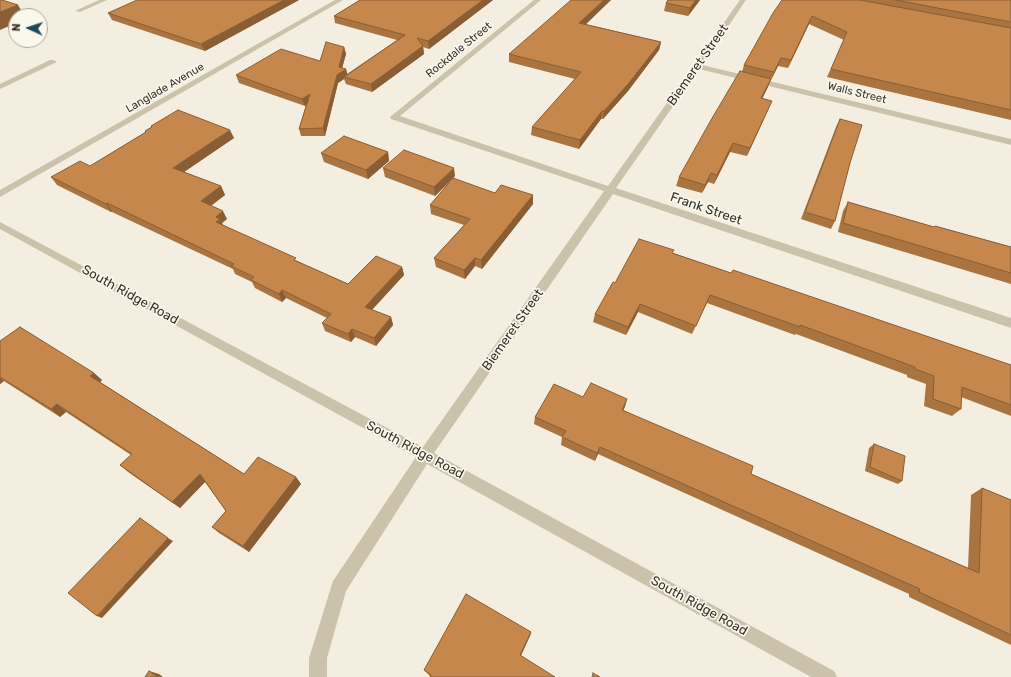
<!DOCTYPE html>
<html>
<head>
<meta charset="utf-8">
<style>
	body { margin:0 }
	#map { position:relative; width:1011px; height:677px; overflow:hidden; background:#f3eedf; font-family:Rubik,sans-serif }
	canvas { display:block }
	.north { position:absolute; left:8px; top:8px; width:40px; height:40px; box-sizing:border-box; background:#faf7ec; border:1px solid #ada89e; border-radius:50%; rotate:273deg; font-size:11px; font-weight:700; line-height:16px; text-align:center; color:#39322a }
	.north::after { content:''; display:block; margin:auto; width:14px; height:18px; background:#1f485b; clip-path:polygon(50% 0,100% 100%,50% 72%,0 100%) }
</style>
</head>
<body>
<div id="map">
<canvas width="1011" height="677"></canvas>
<div class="north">N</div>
</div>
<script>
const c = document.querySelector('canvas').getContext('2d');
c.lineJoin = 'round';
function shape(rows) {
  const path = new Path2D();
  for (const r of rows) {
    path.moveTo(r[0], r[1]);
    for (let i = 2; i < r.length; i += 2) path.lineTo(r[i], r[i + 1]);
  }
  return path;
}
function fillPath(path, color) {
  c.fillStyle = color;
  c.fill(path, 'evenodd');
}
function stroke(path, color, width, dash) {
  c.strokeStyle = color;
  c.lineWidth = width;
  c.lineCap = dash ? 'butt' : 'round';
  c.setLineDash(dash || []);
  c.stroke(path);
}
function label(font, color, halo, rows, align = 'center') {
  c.font = font + ' Rubik,sans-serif';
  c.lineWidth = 3.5;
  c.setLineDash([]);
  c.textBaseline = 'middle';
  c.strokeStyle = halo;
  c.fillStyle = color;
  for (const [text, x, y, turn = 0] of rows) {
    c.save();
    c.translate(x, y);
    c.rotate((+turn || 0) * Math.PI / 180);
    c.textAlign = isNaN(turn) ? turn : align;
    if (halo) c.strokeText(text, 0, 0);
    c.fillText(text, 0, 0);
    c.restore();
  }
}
fillPath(shape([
	[50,60,53,60,57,62,0,89,0,84,50,60]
]), '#cbc2ab');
fillPath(shape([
	[99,0,107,0,80,12,75,11,99,0],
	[335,0,343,0,0,197,0,190,335,0],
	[534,0,541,0,400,116,608,186,740,0,746,0,702,65,1011,139,1011,145,699,69,616,188,1011,318,1011,328,613,194,434,453,834,671,837,677,811,677,427,464,346,591,327,658,327,677,309,677,309,658,333,581,416,457,0,229,0,222,423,447,604,191,391,119,390,117,534,0]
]), '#cbc2ab');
fillPath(shape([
	[299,0,205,51,112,20,108,13],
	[360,0,493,0,429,49,423,47,424,54,372,92,346,84,344,79,338,83,325,136,301,136,299,129,306,105,305,106,239,83,236,75,320,61,344,47,346,54,342,68,346,69,347,74,397,40,335,23,334,16],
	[611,0,585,24,661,42,659,50,628,91,603,119,601,119,579,149,531,135,532,127,575,79,509,62,509,54],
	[700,0,688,16,664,11,666,3],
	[782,0,1011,0,1011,120,827,77,844,40,809,24,788,68,778,66,771,80,762,99,768,110,747,156,730,152,714,184,708,182,702,193,676,186,679,177,742,72,744,65],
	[840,119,850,163,835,221,831,229,801,219,836,127],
	[151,126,234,138,184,172,221,186,225,195,211,206,227,219,222,223,223,225,297,261,348,284,402,267,404,275,372,310,391,317,393,325,376,346,355,337,351,342,325,331,322,323,327,318,286,298,282,302,255,288,252,282,235,274,233,269,112,212,111,212,57,185,51,177,90,166,146,132,145,131,151,127],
	[388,152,389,161,368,179,324,162,321,153],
	[383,168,455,176,435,196,385,177],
	[495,193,533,195,533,204,482,269,475,266,465,279,436,267,434,258,464,225,431,214,430,205],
	[848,202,934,227,935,226,1011,247,1011,284,838,232,843,211],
	[673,253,731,273,1011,365,1011,416,961,397,961,409,952,416,924,406,926,384,907,377,907,375,796,334,795,335,707,303,692,334,638,312,626,335,593,322,595,314,615,283],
	[0,341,94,373,102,380,100,382,244,474,296,477,301,484,249,552,219,533,212,527,226,511,205,482,180,508,128,472,120,465,131,455,66,412,60,417,4,381,0,384],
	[583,397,627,399,623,410,751,474,968,568,971,495,982,488,1011,500,1011,645,909,597,909,594,598,454,595,461,561,445,562,437,534,424,535,417],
	[874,444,902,481,898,484,865,471,869,448],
	[531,632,530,636,430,676,424,670]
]), '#a97440');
fillPath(shape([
	[284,0,299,0,205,51,201,44],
	[483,0,493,0,429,49,428,41],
	[604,0,611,0,579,31,579,23],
	[696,0,700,0,688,16,690,8],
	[18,5,25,16,16,16,16,23,0,30,0,12],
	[812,16,809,24,788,68,791,60],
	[661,42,659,50,628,91,603,119,604,111],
	[423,46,424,54,372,92,371,84],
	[344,47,346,54,341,72,346,69,348,76,344,77,344,79,338,83,325,136,323,128],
	[781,58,778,66,771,80,774,72],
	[771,79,768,87,758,107,761,98],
	[310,94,312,101,305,106,302,99],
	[772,101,768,110,747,156,750,148],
	[602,111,601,119,579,149,580,140],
	[230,130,234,138,178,176,173,168],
	[733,143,730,152,714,184,717,175],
	[388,152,389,161,368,179,366,170],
	[454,168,455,176,435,196,434,187],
	[711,173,708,182,702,193,705,185],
	[221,186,225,195,206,209,201,201],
	[533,195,533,204,482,269,481,260],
	[107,203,112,212,111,212,106,204],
	[223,211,227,219,222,223,224,227,216,222,216,217],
	[475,258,475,266,465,279,464,270],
	[402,267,404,275,367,315,365,307],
	[282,290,286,298,282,302,279,294],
	[640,304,638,312,626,335,628,327],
	[391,317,393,325,376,346,374,338],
	[352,329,355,337,351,342,348,334],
	[94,373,102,380,98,384,90,376],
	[0,378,4,381,0,384],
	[627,399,625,407,619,418,622,410],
	[57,404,66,412,60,417,51,409],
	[600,447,598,454,595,461,597,453],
	[200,474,206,481,180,508,172,502],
	[296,477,301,484,249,552,243,546],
	[168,538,173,541,102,618,97,616],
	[531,632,530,636,520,658,520,655],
	[149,671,159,674,163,677,157,677]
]), '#8a5e34');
const building = shape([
	[0,0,2,0,18,5,0,12,0,0],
	[137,0,284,0,201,44,108,13,137,0],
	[360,0,483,0,428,41,417,38,423,46,371,84,344,77,405,35,334,16,360,0],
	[571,0,604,0,579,23,661,42,629,83,604,111,602,111,580,140,532,127,581,72,509,54,571,0],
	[668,0,696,0,690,8,666,3,668,0],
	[782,0,860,0,1011,28,1011,110,831,69,847,32,812,16,791,60,781,58,774,72,744,65,773,13,782,0],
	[896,0,1011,0,1011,22,896,0],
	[326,42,344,47,339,67,346,69,337,75,323,128,299,129,310,94,302,99,236,75,281,49,320,61,326,42],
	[740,71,771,79,761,98,772,101,750,148,733,143,717,175,711,173,705,185,679,177,711,120,740,71],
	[178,110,230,130,173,168,221,186,201,201,223,211,216,217,220,219,216,222,296,258,294,260,348,284,376,256,402,267,365,307,391,317,374,338,352,329,348,334,322,323,331,314,282,290,279,294,251,280,254,277,231,266,234,264,107,203,106,204,51,177,80,161,90,166,146,132,145,131,152,127,151,126,178,110],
	[840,119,862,125,850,163,835,221,805,212,840,119],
	[344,136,388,152,366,170,321,153,344,136],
	[404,150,454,168,434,187,383,168,404,150],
	[453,178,495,193,501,185,533,195,481,260,475,258,464,270,434,258,470,219,430,205,453,178],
	[848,202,934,227,935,226,1011,247,1011,273,843,223,848,202],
	[639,239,674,250,672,253,731,273,733,270,1011,365,1011,405,962,387,961,409,933,399,934,376,915,369,915,367,800,325,800,327,710,295,696,326,640,304,628,327,595,314,613,282,615,283,639,239],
	[20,327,94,373,90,376,244,474,258,457,296,477,243,546,212,527,226,511,200,474,172,502,120,465,132,454,57,404,51,409,0,377,0,341,20,327],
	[591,383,627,399,622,410,753,466,751,474,979,573,982,488,1011,500,1011,635,919,592,920,589,600,447,597,453,562,437,566,431,535,417,554,384,583,397,591,383],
	[874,444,905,456,902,481,870,467,874,444],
	[140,518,168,538,97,616,68,593,140,518],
	[466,594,531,632,520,655,555,677,430,677,431,675,424,670,466,594],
	[149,671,157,677,145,677,149,671],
	[593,673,600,677,592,677,593,673]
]);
fillPath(building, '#c5874b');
stroke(building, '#8a5e34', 1);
label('11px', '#39322a', '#faf7ec', [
	["Rockdale Street",459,50,-39],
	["Langlade Avenue",165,88,-30],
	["Walls Street",857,93,14]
]);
label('13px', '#39322a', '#faf7ec', [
	["Biemeret Street",698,65,-55],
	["Frank Street",706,209,19],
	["South Ridge Road",130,295,29],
	["Biemeret Street",513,330,-55],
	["South Ridge Road",415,450,28],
	["South Ridge Road",699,606,29]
]);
</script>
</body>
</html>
